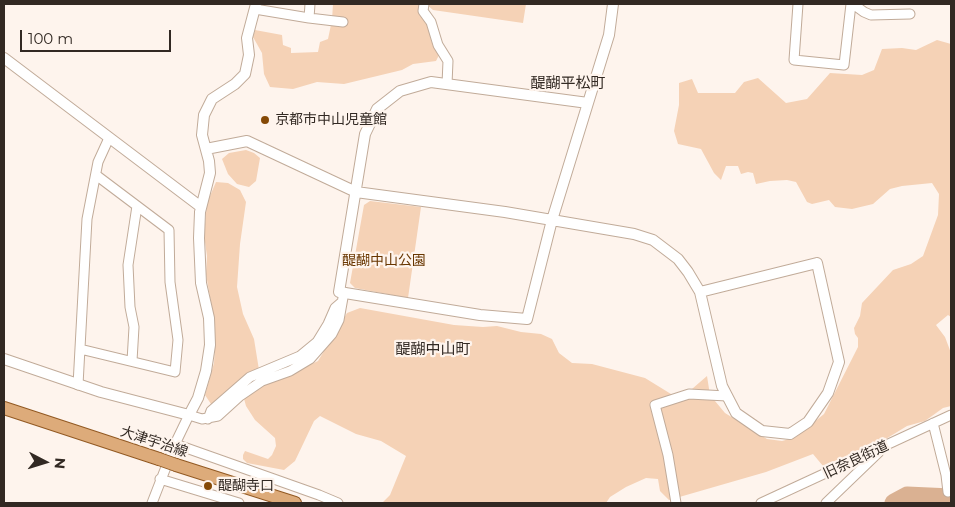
<!DOCTYPE html>
<html>
<head>
<meta charset="utf-8">
<style>
	body { margin:0 }
	#map { position:relative; width:955px; height:507px; overflow:hidden; background:#fef4ed; font-family:Montserrat,sans-serif }
	canvas { display:block }
	.frame { position:absolute; inset:0; border:5px solid #322923; pointer-events:none }
	.north { position:absolute; left:20px; top:437px; width:50px; height:50px; -webkit-text-stroke:4px #fef4ed; paint-order:stroke; rotate:95deg; font-size:14px; font-weight:700; line-height:20px; text-align:center; color:#322923 }
	.north::after { content:''; display:block; margin:auto; width:18px; height:22px; background:#322923; clip-path:polygon(50% 0,100% 100%,50% 72%,0 100%) }
	.scale { position:absolute; left:20px; top:30px; width:151px; height:22px; box-sizing:border-box; border:2px solid #322923; border-top:0; padding-left:6px; font-size:15px; line-height:18px; white-space:nowrap; color:#322923; -webkit-text-stroke:4px #fef4ed; paint-order:stroke }
</style>
</head>
<body>
<div id="map">
<canvas width="955" height="507"></canvas>
<div class="frame"></div>
<div class="north">N</div>
<div class="scale">100 m</div>
</div>
<script>
const c = document.querySelector('canvas').getContext('2d');
c.lineJoin = 'round';
function fillPath(path, color) {
  c.fillStyle = color;
  c.fill(path, 'evenodd');
}
function shape(rows) {
  const path = new Path2D();
  for (const r of rows) {
    path.moveTo(r[0], r[1]);
    for (let i = 2; i < r.length; i += 2) path.lineTo(r[i], r[i + 1]);
  }
  return path;
}
function stroke(path, color, width, dash) {
  c.strokeStyle = color;
  c.lineWidth = width;
  c.lineCap = dash ? 'butt' : 'round';
  c.setLineDash(dash || []);
  c.stroke(path);
}
function label(font, color, halo, rows, align = 'center') {
  c.font = font + ' Montserrat,"Noto Sans JP",sans-serif';
  c.lineWidth = 4.5;
  c.setLineDash([]);
  c.textBaseline = 'middle';
  c.strokeStyle = halo;
  c.fillStyle = color;
  for (const [text, x, y, turn = 0] of rows) {
    c.save();
    c.translate(x, y);
    c.rotate((+turn || 0) * Math.PI / 180);
    c.textAlign = isNaN(turn) ? turn : align;
    if (halo) c.strokeText(text, 0, 0);
    c.fillText(text, 0, 0);
    c.restore();
  }
}
fillPath(shape([
	[333,4,420,4,420,14,425,18,433,46,439,55,436,61,413,64,402,70,344,84,317,82,293,89,270,87,264,74,262,53,253,37,255,30,282,35,283,45,291,48,291,53,318,52,320,42,328,39,332,20],
	[426,4,526,4,523,23,433,10],
	[937,40,951,44,951,317,948,315,936,325,945,337,951,353,951,406,943,408,925,421,907,426,871,448,830,467,823,466,813,454,766,472,669,500,660,491,658,479,646,478,626,487,610,497,606,503,378,503,383,502,390,495,406,456,381,441,356,434,320,416,314,421,295,461,284,470,247,463,243,459,243,455,245,451,268,459,272,455,276,446,275,438,255,420,246,406,243,395,259,381,284,377,318,361,347,313,360,308,454,325,483,327,497,326,521,332,541,334,552,339,559,353,572,363,592,364,645,378,671,394,685,395,707,376,710,395,725,413,767,439,782,441,796,437,824,414,858,347,858,338,855,334,854,328,860,316,862,303,893,270,911,264,923,256,938,215,939,194,932,183,902,186,890,189,873,204,852,209,835,207,829,200,812,204,807,202,796,182,787,180,770,181,756,184,753,173,748,172,741,174,738,166,726,166,721,180,714,173,701,149,678,144,674,131,679,105,679,83,692,79,698,93,735,93,744,82,758,78,786,103,807,99,830,73,862,75,874,70,882,49,902,48,916,50],
	[246,150,254,153,260,158,256,181,249,187,237,184,228,174,222,159,229,153],
	[216,182,228,183,240,190,246,202,240,244,237,287,243,314,254,339,259,370,215,404,211,404,205,395,214,363,215,348,213,315,206,274,207,256,204,235,207,203],
	[370,201,421,207,408,298,355,288,350,283,364,205]
]), '#f5d2b6');
stroke(shape([
	[894,503,907,496,951,498]
]), '#dab192', 19);
const minor = shape([
	[310,4,309,18,343,22],
	[424,4,423,11,431,22,438,45,448,61,447,84],
	[798,4,794,60,844,65,851,4],
	[853,4,864,12,871,15,910,14],
	[255,9,309,18],
	[80,349,175,372,178,340,170,282,169,230,96,175],
	[132,361,134,327,130,307,128,265,137,206],
	[78,385,87,219,98,162,109,138],
	[208,419,211,411,250,377,300,356,317,342,328,324,335,308,342,302],
	[933,423,946,475,948,492],
	[175,444,319,495,338,503],
	[160,479,239,503],
	[152,503,175,444,189,415,202,419,218,416,240,396,262,381,290,371,310,359,332,334,339,320,344,292],
	[676,503,668,455,655,405,689,394,727,396],
	[761,503,951,415],
	[826,503,879,452]
]);
const tertiary = shape([
	[4,58,201,207],
	[588,103,431,82,400,91,377,109,365,134,339,292,480,315,527,319,552,220,588,103,609,35,613,4],
	[206,149,247,141,356,192,505,212,634,234,653,240,678,259,688,272,700,292,722,386,736,413,762,431,790,434,808,422,828,393,839,362,817,263,700,292],
	[4,359,101,392,189,415,198,398,206,371,210,345,209,318,201,283,199,238,200,212,210,173,209,161,202,135,204,115,212,99,235,84,245,74,249,55,247,38,256,4]
]);
const primary = shape([
	[4,408,159,459],
	[176,465,295,503]
]);
stroke(minor, '#c1ab99', 11);
stroke(tertiary, '#c1ab99', 12);
stroke(primary, '#925922', 14);
stroke(minor, '#fff', 9);
stroke(tertiary, '#fff', 10);
stroke(primary, '#ddab7a', 12);
const primaryBridge = shape([
	[159,459,176,465]
]);
stroke(primaryBridge, '#925922', 14, []);
stroke(primaryBridge, '#ddab7a', 12);
for (const [x, y, r, color] of [
	[265,120,5,"#854906"],
	[208,486,5,"#854906"]
]) {
  const dot = new Path2D();
  dot.arc(x, y, r, 0, 2 * Math.PI);
  c.fillStyle = color;
  c.fill(dot);
  stroke(dot, '#fef4ed', 2);
}
label('14px', '#322923', '#fef4ed', [
	["京都市中山児童館",275,120],
	["醍醐寺口",218,486]
], 'left');
label('14px', '#683600', '#fef4ed', [
	["醍醐中山公園",384,261]
]);
label('14px', '#322923', '#fef4ed', [
	["大津宇治線",154,442,18],
	["旧奈良街道",856,460,-25]
]);
label('15px', '#322923', '#fef4ed', [
	["醍醐平松町",568,84],
	["醍醐中山町",433,350]
]);
</script>
</body>
</html>
